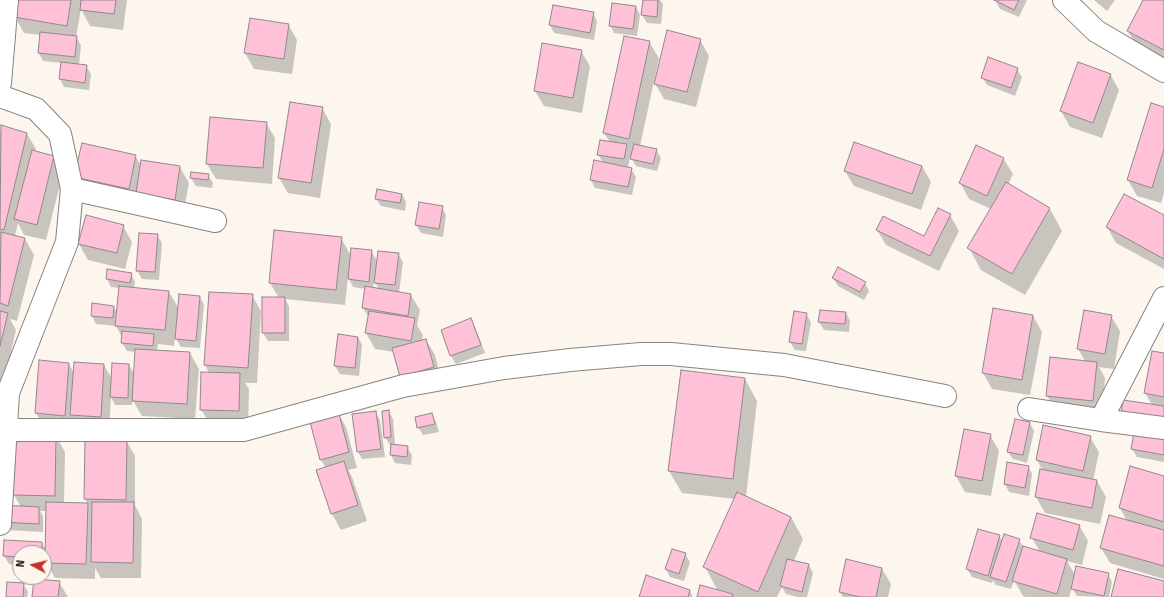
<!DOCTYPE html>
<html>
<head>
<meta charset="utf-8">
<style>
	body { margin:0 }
	#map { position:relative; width:1164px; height:597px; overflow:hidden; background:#fdf6ef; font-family:"Source Sans 3",sans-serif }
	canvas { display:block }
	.north { position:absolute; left:12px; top:545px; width:40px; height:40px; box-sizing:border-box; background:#fdf6ef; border:1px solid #9e9994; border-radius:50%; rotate:277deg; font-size:11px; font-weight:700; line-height:16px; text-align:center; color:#100d0b }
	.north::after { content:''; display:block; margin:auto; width:14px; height:18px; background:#c13522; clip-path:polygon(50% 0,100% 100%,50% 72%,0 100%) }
</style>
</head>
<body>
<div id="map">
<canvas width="1164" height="597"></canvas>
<div class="north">N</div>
</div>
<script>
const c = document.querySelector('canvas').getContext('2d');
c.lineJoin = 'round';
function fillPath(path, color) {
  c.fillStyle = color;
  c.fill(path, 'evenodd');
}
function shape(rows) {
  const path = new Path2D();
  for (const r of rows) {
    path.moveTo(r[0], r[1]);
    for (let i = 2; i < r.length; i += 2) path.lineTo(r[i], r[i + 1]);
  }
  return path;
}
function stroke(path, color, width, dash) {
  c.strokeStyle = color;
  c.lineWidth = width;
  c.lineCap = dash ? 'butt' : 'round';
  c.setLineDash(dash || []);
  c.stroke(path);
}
fillPath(shape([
	[17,0,127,0,123,30,90,26,81,9,76,37,81,45,79,65,86,66,91,74,89,90,64,87,60,79,62,63,43,61,39,53,40,35,24,33,15,17],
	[644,0,660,0,663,4,661,24,647,23,642,15],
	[995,0,1027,0,1019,17,1000,9],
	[1094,0,1115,0,1107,11],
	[1144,0,1164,0,1164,61,1137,47,1128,31],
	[636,7,640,15,637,36,614,33,610,25],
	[593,13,597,21,594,40,554,33,550,25],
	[288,24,297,40,292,74,254,69,245,53],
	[700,40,709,56,696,107,664,99,654,82],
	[649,42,659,58,640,146,656,150,661,158,657,171,636,166,630,156,628,168,631,169,636,177,632,195,595,188,591,180,603,163,598,154,610,142,604,133],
	[581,51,590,66,582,113,544,106,535,91],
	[1017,69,1022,77,1015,96,987,85,982,77],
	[1110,74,1119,90,1102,138,1070,127,1061,111],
	[322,108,331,124,320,198,288,193,279,178],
	[1164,108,1164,193,1161,203,1137,196,1128,180],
	[266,123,275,138,272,184,216,179,207,164],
	[1,127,27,134,36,149,35,152,54,157,63,173,46,240,24,235,18,223,15,236,25,239,34,255,17,321,10,319,16,330,0,398,0,133],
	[135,155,141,166,180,167,189,183,183,215,84,192,75,176],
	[1003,158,1013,174,1008,185,1050,209,1062,231,1025,295,981,270,969,248,991,209,969,199,960,183],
	[922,166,931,182,921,210,854,186,845,171],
	[208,175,213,183,212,188,196,186,191,178],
	[402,194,406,202,405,211,381,206,376,199],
	[442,207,446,215,443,237,421,233,416,225],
	[950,215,959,231,939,271,886,245,877,230,925,237],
	[1164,217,1164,269,1116,243,1107,227],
	[123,226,132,242,125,269,88,260,79,244],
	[157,235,162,243,159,280,142,279,137,271],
	[341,238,351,256,371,251,378,262,398,254,403,262,399,293,410,294,420,310,417,325,423,335,422,341,426,340,435,355,442,383,410,392,394,352,375,349,366,333,369,318,363,308,366,289,353,287,348,277,345,305,285,299,289,306,289,341,268,341,263,333,279,298,270,283],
	[374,280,379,289,373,288],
	[131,274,135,282,134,289,169,292,179,309,200,297,204,305,200,348,181,347,175,337,174,346,158,344,157,351,190,353,199,369,195,419,142,416,132,399,132,405,115,405,111,397,109,432,45,429,36,413,69,364,74,373,104,365,112,379,129,365,135,375,136,352,127,351,122,343,122,337,116,326,96,324,92,316,114,307,117,313,120,288,111,287,107,279],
	[833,278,865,283,869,291,864,300,838,286],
	[252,295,261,311,257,383,245,383,249,389,248,426,210,425,201,409,209,373,205,365],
	[846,313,850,321,849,332,824,330,819,322],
	[806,314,811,322,806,351,795,350,790,342],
	[1033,316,1042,332,1030,395,992,389,983,373],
	[1111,316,1120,331,1114,369,1099,367,1105,378,1102,416,1057,411,1047,396,1085,361,1078,349],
	[471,319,475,327,485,353,456,364,451,356,442,330],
	[338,336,358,337,362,345,359,376,340,374,335,366],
	[1152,352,1164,354,1164,462,1137,457,1132,449,1135,436,1131,435,1121,420,1152,405,1145,393],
	[745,379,757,401,746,497,791,517,803,539,794,561,809,565,813,573,807,597,797,597,786,594,782,587,777,597,698,597,718,591,705,567,735,499,682,493,669,471],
	[337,411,346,427,357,468,348,470,352,477,367,521,341,530,332,514,317,470,326,468,321,460],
	[375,412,380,420,385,457,362,459,358,452],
	[389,412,393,419,395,445,407,447,412,455,411,465,395,463,391,455,392,445,390,445,385,437],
	[432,414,436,422,439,432,423,435,418,427],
	[1030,423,1034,431,1027,463,1013,459,1008,452],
	[990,435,999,451,991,496,965,492,956,476],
	[56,436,65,452,64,504,88,504,85,499,126,440,135,456,135,505,142,519,141,578,101,578,95,568,95,579,55,578,46,562,45,566,44,566,44,553,20,553,20,565,9,564,4,556,5,541,42,543,46,550,47,511,40,511,43,516,43,532,6,530,21,507,14,495],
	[1090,437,1099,452,1093,481,1097,481,1106,497,1100,524,1045,513,1036,497,1041,470,1043,471,1037,460],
	[1028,466,1032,474,1029,496,1009,492,1005,484],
	[1164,477,1164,579,1110,563,1101,548,1127,521,1120,508],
	[1079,525,1088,541,1082,565,1067,561,1075,575,1108,574,1112,582,1109,597,1077,596,1072,588,1069,597,1026,597,1023,596,1014,580,1011,589,996,585,993,580,992,583,972,577,967,569,999,536,1003,542,1019,540,1023,547,1040,552,1032,538],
	[685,554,690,562,684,581,670,577,666,569],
	[882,569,891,584,888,597,843,597,840,592],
	[59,582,68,597,33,597],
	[23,584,28,592,27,597,7,597],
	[690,591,693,597,640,597]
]), '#0003');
const building = shape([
	[16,0,71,0,67,26,14,17,16,0],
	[81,0,116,0,114,14,80,10,81,0],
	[643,0,658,0,657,17,641,15,643,0],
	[994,0,1019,0,1014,10,994,0],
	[1143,0,1164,0,1164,50,1127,31,1143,0],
	[612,3,636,6,633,29,609,26,612,3],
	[553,5,594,12,590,33,549,25,553,5],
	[250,18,289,24,284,59,244,53,250,18],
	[667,30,701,39,687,92,654,84,667,30],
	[40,32,77,36,75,57,38,53,40,32],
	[624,36,650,41,629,139,603,133,624,36],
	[542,43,582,50,573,98,534,91,542,43],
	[988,57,1018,68,1011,88,981,78,988,57],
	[61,62,87,65,85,83,59,79,61,62],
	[1078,62,1111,74,1093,123,1060,111,1078,62],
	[290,102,323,107,311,183,278,178,290,102],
	[1151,103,1164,107,1164,149,1152,188,1127,180,1151,103],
	[210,117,267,122,263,168,206,164,210,117],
	[1,125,27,133,4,230,0,229,1,125],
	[600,140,627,144,624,159,597,155,600,140],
	[854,142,922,166,912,194,844,171,854,142],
	[82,143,136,155,129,189,74,177,82,143],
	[634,144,657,149,653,164,630,159,634,144],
	[976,145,1004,158,987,196,959,183,976,145],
	[32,150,54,156,37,225,14,219,32,150],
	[141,160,180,166,175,200,136,193,141,160],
	[594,160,632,168,628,187,590,180,594,160],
	[191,172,209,174,208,180,190,178,191,172],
	[1006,182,1050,208,1012,274,967,248,1006,182],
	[377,189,402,194,400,203,375,199,377,189],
	[1124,194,1164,215,1164,259,1106,227,1124,194],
	[419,202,443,206,439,229,415,225,419,202],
	[938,208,951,214,930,256,876,230,883,216,924,236,938,208],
	[86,215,124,225,117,253,78,244,86,215],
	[274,230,342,237,336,290,269,283,274,230],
	[1,232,25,238,8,306,0,303,1,232],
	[139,233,158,234,155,272,136,271,139,233],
	[351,248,372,250,369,282,348,279,351,248],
	[378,251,399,253,395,285,374,283,378,251],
	[838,267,866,282,860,292,832,278,838,267],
	[107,269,132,273,130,283,106,279,107,269],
	[119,286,169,291,165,330,115,326,119,286],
	[365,286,411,294,408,316,362,308,365,286],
	[209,292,253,294,248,368,204,365,209,292],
	[179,294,200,296,196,341,175,339,179,294],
	[262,297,285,297,285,333,262,333,262,297],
	[92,303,114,306,113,318,91,316,92,303],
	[993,308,1033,315,1022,380,982,373,993,308],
	[820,310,846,312,845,324,818,322,820,310],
	[1084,310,1112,315,1105,354,1077,349,1084,310],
	[0,311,8,313,0,346,0,311],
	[369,311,415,318,411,341,365,333,369,311],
	[794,311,807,313,802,344,789,342,794,311],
	[471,318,481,345,450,356,441,330,471,318],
	[122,331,154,334,153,346,121,343,122,331],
	[338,334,358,337,355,368,334,366,338,334],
	[426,339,434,367,400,377,392,348,426,339],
	[135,349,190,352,187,404,132,401,135,349],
	[1152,351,1164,353,1164,397,1144,393,1152,351],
	[1050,357,1097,362,1093,401,1046,396,1050,357],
	[39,360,69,363,65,416,35,413,39,360],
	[74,362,104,364,101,417,70,415,74,362],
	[112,363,129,364,128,398,110,397,112,363],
	[681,370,745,378,733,479,668,471,681,370],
	[201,372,240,373,239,411,200,410,201,372],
	[1123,400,1164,406,1164,425,1120,420,1123,400],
	[338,410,349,452,320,460,309,418,338,410],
	[389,410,391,437,384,438,382,411,389,410],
	[376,411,381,449,357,452,352,414,376,411],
	[432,413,435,424,417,428,415,417,432,413],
	[1015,419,1030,422,1023,455,1007,452,1015,419],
	[1043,425,1091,436,1083,471,1036,460,1043,425],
	[964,429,991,434,982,481,955,476,964,429],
	[1134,433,1164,438,1164,455,1131,449,1134,433],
	[15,435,56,435,55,496,13,495,15,435],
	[85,438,127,439,126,500,84,499,85,438],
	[391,444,408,446,407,457,390,455,391,444],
	[344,461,358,505,331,514,316,470,344,461],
	[1007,462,1029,466,1025,488,1004,484,1007,462],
	[1130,466,1164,476,1164,522,1119,508,1130,466],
	[1040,469,1097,480,1092,508,1035,497,1040,469],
	[737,492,791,517,758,592,703,567,737,492],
	[46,502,88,503,86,564,45,563,46,502],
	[92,502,134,502,133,563,91,562,92,502],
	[1,505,39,507,39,524,0,522,1,505],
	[1037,513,1080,525,1073,550,1030,538,1037,513],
	[1109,515,1164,530,1164,566,1100,548,1109,515],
	[978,529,1000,535,988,576,966,569,978,529],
	[1004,534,1020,539,1006,582,990,577,1004,534],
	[4,540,42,542,42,553,20,553,20,557,3,556,4,540],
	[1023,546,1067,559,1057,594,1012,581,1023,546],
	[672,549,686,553,679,574,665,569,672,549],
	[787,559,809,564,802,592,780,586,787,559],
	[846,559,882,568,876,597,860,597,839,592,846,559],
	[1076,566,1109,573,1104,596,1071,589,1076,566],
	[1118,569,1164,581,1164,597,1111,597,1118,569],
	[646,575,690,590,688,597,639,597,646,575],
	[34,579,60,581,58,597,32,597,34,579],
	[7,582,24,583,23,597,6,597,7,582],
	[700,585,733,594,732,597,697,597,700,585]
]);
fillPath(building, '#fec1d8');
stroke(building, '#91888b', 1);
const minor = shape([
	[1064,0,1096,31,1164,71],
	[0,83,7,0],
	[0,96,36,109,60,134,72,189,67,242,8,393,0,524],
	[72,189,215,221],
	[1029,409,1101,420,1164,298],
	[1101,420,1164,428],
	[6,430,244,430,403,386,504,368,570,360,641,354,671,354,784,365,945,396]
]);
stroke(minor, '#8a837d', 24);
stroke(minor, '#fff', 22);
</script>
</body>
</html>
